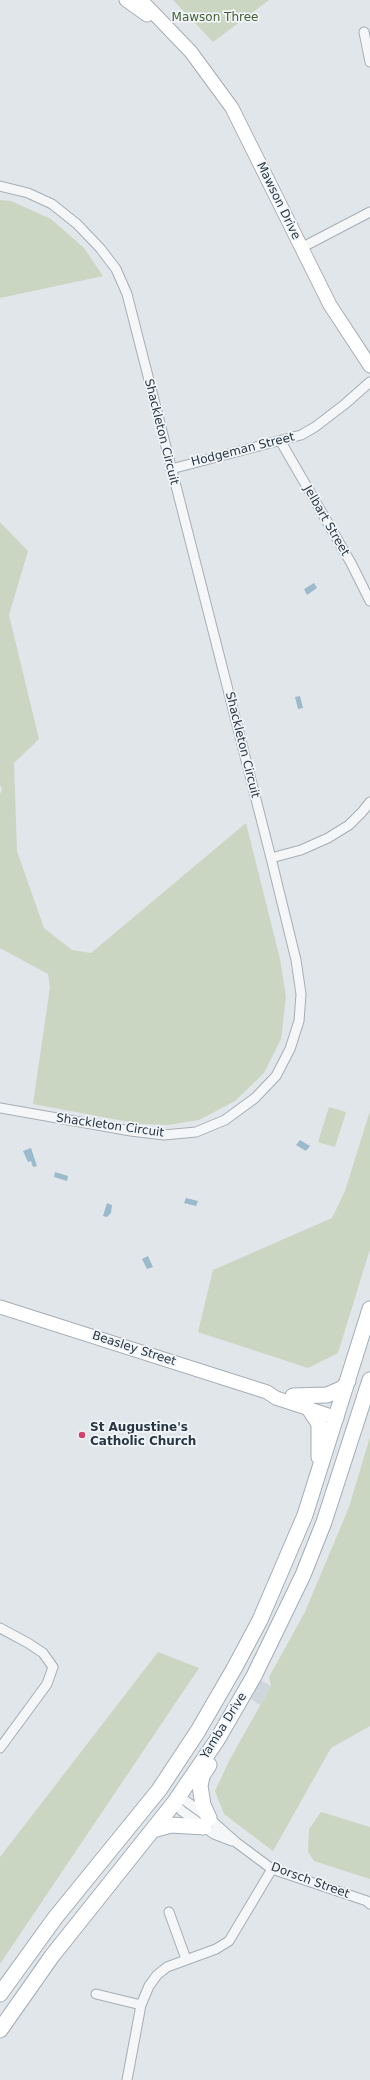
<!DOCTYPE html>
<html>
<head>
<meta charset="utf-8">
<style>
	body { margin:0 }
	canvas { display:block; background:#e1e6ea }
</style>
</head>
<body>
<canvas width="370" height="2080"></canvas>
<script>
const c = document.querySelector('canvas').getContext('2d');
c.lineJoin = 'round';
function fillPath(path, color) {
  c.fillStyle = color;
  c.fill(path, 'evenodd');
}
function shape(rows) {
  const path = new Path2D();
  for (const r of rows) {
    path.moveTo(r[0], r[1]);
    for (let i = 2; i < r.length; i += 2) path.lineTo(r[i], r[i + 1]);
  }
  return path;
}
function stroke(path, color, width, dash) {
  c.strokeStyle = color;
  c.lineWidth = width;
  c.lineCap = dash ? 'butt' : 'round';
  c.setLineDash(dash || []);
  c.stroke(path);
}
function label(font, color, halo, rows, align = 'center') {
  c.font = font + ' "DejaVu Sans",sans-serif';
  c.lineWidth = 3.5;
  c.setLineDash([]);
  c.textBaseline = 'middle';
  c.strokeStyle = halo;
  c.fillStyle = color;
  for (const [text, x, y, turn = 0] of rows) {
    c.save();
    c.translate(x, y);
    c.rotate((+turn || 0) * Math.PI / 180);
    c.textAlign = isNaN(turn) ? turn : align;
    if (halo) c.strokeText(text, 0, 0);
    c.fillText(text, 0, 0);
    c.restore();
  }
}
fillPath(shape([
	[260,1680,271,1686,260,1705,251,1699]
]), '#cfd6dc');
fillPath(shape([
	[173,0,269,0,213,42],
	[0,200,11,201,51,219,84,248,103,276,0,298],
	[0,522,28,551,9,615,39,739,14,763,17,851,44,928,72,950,91,953,246,823,280,959,286,997,281,1039,264,1073,235,1101,199,1120,168,1125,140,1124,33,1104,50,987,48,974,0,948,0,794,2,789,0,785],
	[329,1107,346,1112,335,1147,318,1142],
	[370,1111,370,1249,338,1353,308,1368,198,1332,213,1270,332,1218,345,1191],
	[370,1437,370,1726,331,1748,273,1851,224,1814,215,1791,229,1761,271,1686,269,1677,305,1612,349,1507],
	[158,1652,199,1668,0,1964,0,1857],
	[321,1812,370,1827,370,1879,314,1861,308,1852,309,1829]
]), '#cad5c2');
fillPath(shape([
	[314,583,317,588,307,595,304,589],
	[300,696,303,708,298,709,295,697],
	[300,1140,310,1146,306,1151,296,1145],
	[31,1148,37,1166,33,1167,31,1161,28,1162,23,1151],
	[55,1172,68,1176,67,1181,54,1177],
	[186,1198,198,1201,196,1206,184,1203],
	[107,1203,112,1205,111,1213,107,1217,103,1216],
	[148,1256,153,1267,147,1269,142,1259]
]), '#9bbacc');
const street = shape([
	[364,32,370,62],
	[0,186,28,193,52,204,77,224,100,248,116,269,127,294,271,858,296,960,301,994,299,1021,290,1049,276,1076,255,1098,225,1120,196,1132,164,1135,131,1131,0,1108],
	[301,248,370,212],
	[281,442,351,563,370,601],
	[171,469,301,435,315,427,345,404,370,382],
	[271,858,301,850,328,838,349,825,362,812,370,802],
	[0,1628,28,1643,43,1653,53,1667,47,1684,0,1748],
	[179,1796,209,1818,237,1843,272,1869,367,1901,370,1904],
	[174,1803,182,1811,214,1834,232,1841],
	[169,1912,186,1959],
	[96,1994,141,2005],
	[127,2080,141,2005,149,1986,157,1975,167,1967,216,1949,229,1941,272,1869]
]);
const secondary = shape([
	[126,0,147,15],
	[141,0,191,52,232,108,330,305,370,366],
	[0,1307,267,1392,276,1398,337,1418]
]);
const primary = shape([
	[293,1396,327,1395,343,1388,348,1381],
	[310,1410,319,1424,319,1457],
	[209,1765,202,1776,200,1786,203,1805,209,1818],
	[153,1830,171,1825,204,1827],
	[0,1994,55,1918,159,1790,198,1731,235,1667,260,1620,305,1515,370,1309],
	[0,2030,52,1956,174,1803,217,1740,254,1676,303,1575,324,1522,370,1380]
]);
stroke(street, '#a6aeb5', 11);
stroke(secondary, '#a6aeb5', 15);
stroke(primary, '#a0adb7', 17);
stroke(street, '#f4f6f8', 9);
stroke(secondary, '#fff', 13);
stroke(primary, '#fff', 15);
for (const [x, y, r, color] of [
	[82,1435,4,"#d4416f"]
]) {
  const dot = new Path2D();
  dot.arc(x, y, r, 0, 2 * Math.PI);
  c.fillStyle = color;
  c.fill(dot);
  stroke(dot, '#f1f5f8', 1.5);
}
label('12px', '#445f35', '#f1f5f8', [
	["Mawson Three",215,18]
]);
label('12px', '#283643', '#f1f5f8', [
	["Mawson Drive",278,201,64],
	["Shackleton Circuit",161,432,76],
	["Hodgeman Street",243,450,-14],
	["Jelbart Street",326,521,60],
	["Shackleton Circuit",242,745,76],
	["Shackleton Circuit",110,1126,8],
	["Beasley Street",134,1349,18],
	["Yamba Drive",224,1726,-58],
	["Dorsch Street",310,1881,20]
]);
label('bold 12px', '#283643', '#f1f5f8', [
	["St Augustine's",90,1428],
	["Catholic Church",90,1442]
], 'left');
</script>
</body>
</html>
